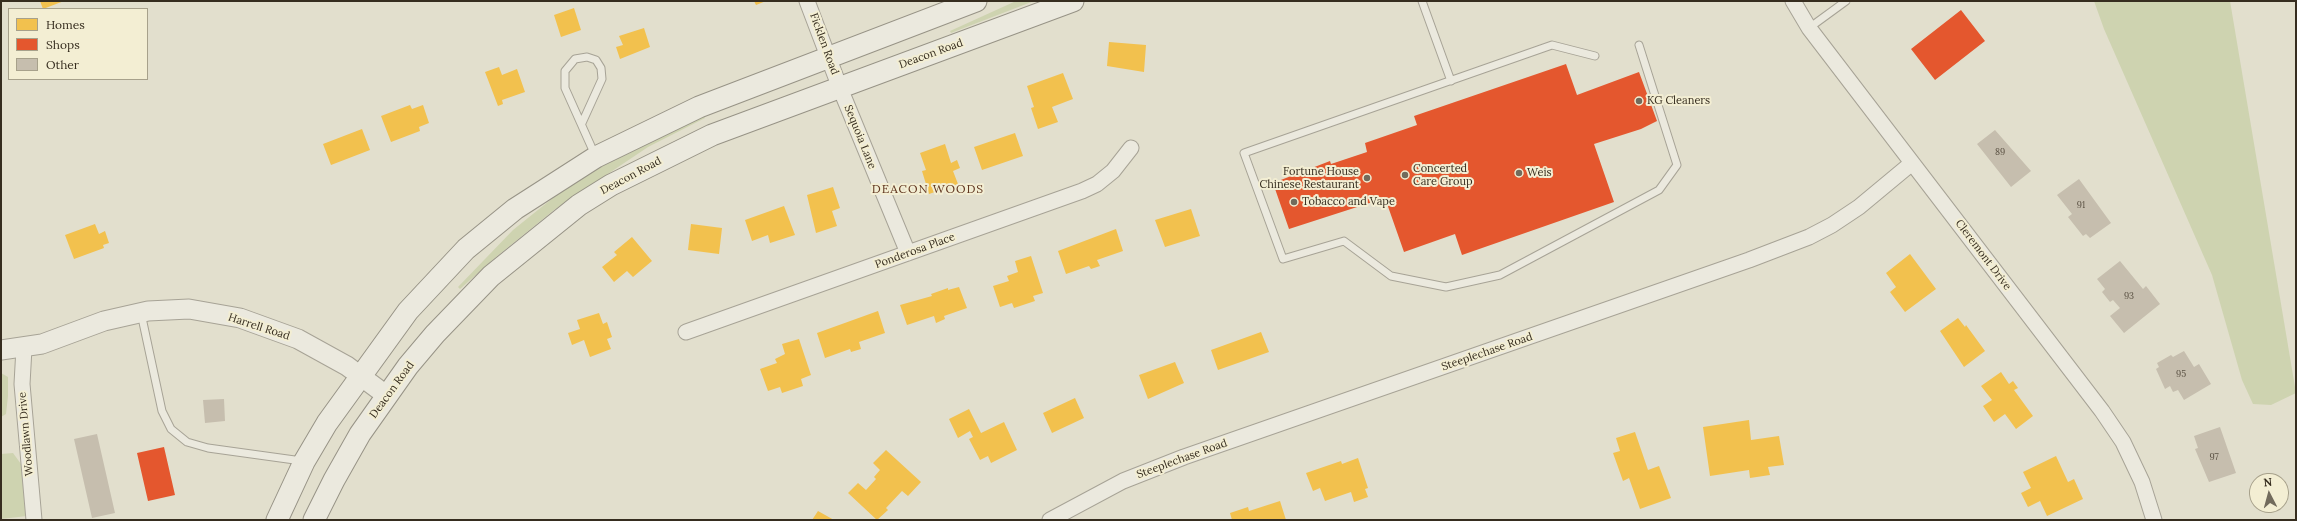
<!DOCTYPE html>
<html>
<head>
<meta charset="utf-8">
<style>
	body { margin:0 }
	#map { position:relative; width:2297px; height:521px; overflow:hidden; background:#e2dfcd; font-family:Lora,serif }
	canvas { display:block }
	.frame { position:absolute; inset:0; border:2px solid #362d1f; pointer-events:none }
	.legend { position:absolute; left:8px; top:8px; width:140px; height:72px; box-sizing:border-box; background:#f3eed3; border:1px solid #a7a18b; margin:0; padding:5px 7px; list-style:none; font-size:12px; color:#362d1f }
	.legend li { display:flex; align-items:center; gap:8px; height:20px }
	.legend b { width:20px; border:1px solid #a7a18b }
	.north { position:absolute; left:2249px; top:473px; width:40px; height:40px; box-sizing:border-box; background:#f3eed3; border:1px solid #a7a18b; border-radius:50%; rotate:354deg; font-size:11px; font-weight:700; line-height:16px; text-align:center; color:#362d1f }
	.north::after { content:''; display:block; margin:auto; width:14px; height:18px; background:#726b5c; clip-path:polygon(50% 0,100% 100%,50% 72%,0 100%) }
</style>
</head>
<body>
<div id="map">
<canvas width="2297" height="521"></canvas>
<div class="frame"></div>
<ul class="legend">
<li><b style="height:11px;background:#f2c14e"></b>Homes</li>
<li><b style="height:11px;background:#e4572e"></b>Shops</li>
<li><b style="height:11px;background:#c6beae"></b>Other</li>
</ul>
<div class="north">N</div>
</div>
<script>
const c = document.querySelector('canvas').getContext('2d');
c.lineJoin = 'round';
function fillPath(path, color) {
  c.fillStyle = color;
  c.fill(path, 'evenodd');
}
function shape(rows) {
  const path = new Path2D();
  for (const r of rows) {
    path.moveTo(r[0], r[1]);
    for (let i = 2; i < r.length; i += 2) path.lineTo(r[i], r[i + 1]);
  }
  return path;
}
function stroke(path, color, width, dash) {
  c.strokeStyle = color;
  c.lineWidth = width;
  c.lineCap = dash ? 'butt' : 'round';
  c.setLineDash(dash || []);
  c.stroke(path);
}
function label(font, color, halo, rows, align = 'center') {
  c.font = font + ' Lora,serif';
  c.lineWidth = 4;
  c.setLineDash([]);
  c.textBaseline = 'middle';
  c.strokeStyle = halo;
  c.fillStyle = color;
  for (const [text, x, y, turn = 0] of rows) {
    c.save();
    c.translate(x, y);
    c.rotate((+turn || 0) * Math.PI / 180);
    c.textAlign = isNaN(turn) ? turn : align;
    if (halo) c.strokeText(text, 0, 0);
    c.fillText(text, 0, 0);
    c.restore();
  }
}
fillPath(shape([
	[1016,1,1034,1,951,33,950,31],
	[2094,1,2230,1,2296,393,2271,405,2253,404,2242,380,2212,275,2104,29],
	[702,114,705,118,648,147,554,210,496,257,460,289,458,287,513,230,574,181,630,148],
	[1,373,8,377,8,396,6,414,1,417],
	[13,453,21,464,27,516,1,519,1,454]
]), '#ced3b0');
fillPath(shape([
	[40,1,64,1,43,9],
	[754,1,766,1,756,5],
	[574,8,581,30,561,37,554,15],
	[644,28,650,47,620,59,616,47,623,45,619,36],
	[1109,42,1146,45,1144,72,1107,66],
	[499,67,502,75,517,69,525,92,502,100,503,104,498,106,485,72],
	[1063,73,1073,99,1052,107,1058,122,1038,129,1031,108,1034,107,1027,86],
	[410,105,412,109,423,105,429,123,419,127,420,131,391,142,381,116],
	[362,129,370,150,331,165,323,144],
	[1015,133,1023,156,982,170,974,147],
	[945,144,951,163,957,160,960,168,953,171,958,184,929,194,922,171,926,170,920,153],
	[833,187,840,208,832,211,837,226,816,233,807,195],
	[784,206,795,235,770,243,768,235,752,241,745,220],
	[1191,209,1200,236,1165,247,1155,220],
	[95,224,99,234,105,231,109,243,103,245,104,248,74,259,65,235],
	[691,224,722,228,719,254,688,250],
	[1116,229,1123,251,1097,260,1100,266,1091,269,1089,266,1066,274,1058,251],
	[632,237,652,261,633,277,627,271,614,282,602,267,617,255,614,252],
	[1910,254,1936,289,1905,312,1890,292,1896,287,1886,273],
	[1031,256,1043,293,1033,296,1035,301,1014,308,1012,303,1000,307,993,286,1009,281,1007,276,1018,272,1015,261],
	[959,287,967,308,944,316,945,319,936,323,934,316,907,325,900,305,932,296,931,294,948,288,948,290],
	[878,311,885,333,859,342,861,349,851,352,850,349,825,358,817,333],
	[599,313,603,324,607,322,612,337,607,339,611,349,590,357,584,340,572,345,568,333,580,329,577,320],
	[1958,318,1965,327,1966,325,1985,351,1964,367,1940,331],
	[1261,332,1269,352,1218,370,1211,350],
	[799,339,811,375,801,379,803,386,782,393,780,387,768,391,760,369,777,363,775,359,785,354,782,344],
	[1175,362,1184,383,1148,399,1139,375],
	[2001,372,2009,384,2013,381,2018,388,2014,390,2033,416,2016,429,2005,414,1994,422,1983,406,1992,400,1981,386],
	[1075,398,1084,418,1052,433,1043,413],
	[969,409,981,433,1004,422,1017,450,991,463,988,456,980,460,969,439,973,437,970,431,958,438,949,419],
	[1749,420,1751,440,1779,436,1784,465,1768,467,1770,475,1750,478,1749,470,1710,476,1703,427],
	[1635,432,1648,470,1659,466,1671,498,1640,509,1629,478,1623,481,1613,453,1620,451,1616,438],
	[886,450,921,482,908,496,902,491,886,508,888,510,877,520,848,493,858,483,866,490,876,479,874,477,880,470,873,463],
	[2056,456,2068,482,2074,479,2083,499,2047,516,2040,501,2028,507,2021,493,2031,488,2023,472],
	[1358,458,1368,488,1365,489,1368,497,1354,502,1351,492,1325,501,1320,488,1313,491,1306,473,1341,461,1342,464],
	[1280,501,1286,520,1232,520,1230,513,1248,507,1249,511],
	[818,511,834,520,812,520]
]), '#f2c14e');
fillPath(shape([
	[1961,10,1985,41,1935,80,1911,49],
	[1566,64,1577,95,1639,72,1657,121,1641,129,1594,144,1614,202,1462,255,1455,234,1404,252,1385,198,1289,229,1273,183,1330,161,1331,164,1367,152,1365,143,1417,125,1414,116],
	[164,447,175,495,148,501,137,453]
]), '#e4572e');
fillPath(shape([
	[1995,130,2031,171,2011,187,1977,144],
	[2079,179,2111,223,2090,238,2086,234,2083,236,2068,217,2072,214,2057,195],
	[2120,261,2143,289,2146,286,2160,304,2124,333,2110,316,2120,308,2113,300,2110,302,2102,292,2105,289,2097,279],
	[2184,351,2194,367,2199,364,2211,384,2184,400,2178,390,2173,392,2170,386,2165,389,2156,369,2159,367,2157,363,2171,355,2173,357],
	[224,399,225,421,205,423,203,400],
	[2220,427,2236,473,2209,482,2195,449,2198,448,2194,436],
	[97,434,115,513,92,518,74,439]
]), '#c6beae');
const service = shape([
	[1422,1,1451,81],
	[1809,28,1846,1],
	[1595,56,1552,45,1244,153,1283,259,1344,241,1391,276,1446,287,1500,275,1659,190,1677,165,1639,45],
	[582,123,602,79,601,68,596,60,587,57,575,59,565,71,565,88,595,155],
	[141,313,162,411,171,429,187,442,208,448,302,461]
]);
const minor = shape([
	[807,1,840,88,908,253],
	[1793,1,1809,28,2102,411,2123,442,2142,482,2154,520],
	[686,332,1082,191,1097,184,1113,171,1131,148],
	[24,348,22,384,34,520],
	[1050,520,1123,481,1184,457,1749,260,1809,237,1832,225,1859,207,1912,163]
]);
const tertiary = shape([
	[1,350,42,344,104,321,148,311,189,309,240,318,298,339,347,366,386,395]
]);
const secondary = shape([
	[277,520,304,462,327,423,408,311,466,249,515,209,596,157,699,107,976,1],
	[314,520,334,480,360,434,408,366,435,334,491,276,579,205,611,185,712,135,1073,1]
]);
stroke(service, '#a7a396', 9);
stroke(minor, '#a7a396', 17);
stroke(tertiary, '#a7a396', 21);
stroke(secondary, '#979386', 23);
stroke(service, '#ebe9de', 7);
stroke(minor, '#ebe9de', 15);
stroke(tertiary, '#ebe9de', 19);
stroke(secondary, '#ebe9de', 21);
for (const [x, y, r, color] of [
	[1639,101,4,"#726b5c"],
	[1519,173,4,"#726b5c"],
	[1405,175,4,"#726b5c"],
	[1367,178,4,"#726b5c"],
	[1294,202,4,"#726b5c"]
]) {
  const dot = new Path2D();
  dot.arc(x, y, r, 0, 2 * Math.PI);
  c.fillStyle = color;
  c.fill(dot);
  stroke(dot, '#f3eed3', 1.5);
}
label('9px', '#5a5143', null, [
	["89",2000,152],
	["91",2081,205],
	["93",2129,296],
	["95",2181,374],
	["97",2214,457]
]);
label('11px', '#362d1f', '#f3eed3', [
	["Ficklen Road",824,44,70],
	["Deacon Road",931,54,-20],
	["Sequoia Lane",860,137,68],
	["Deacon Road",631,176,-28],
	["Ponderosa Place",915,251,-20],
	["Cleremont Drive",1983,255,53],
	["Harrell Road",259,327,18],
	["Steeplechase Road",1487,352,-19],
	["Deacon Road",392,390,-54],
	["Woodlawn Drive",26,434,-95],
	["Steeplechase Road",1182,459,-20]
]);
label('11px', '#362d1f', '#f3eed3', [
	["KG Cleaners",1647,101],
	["Concerted",1413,169],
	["Care Group",1413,182],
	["Fortune House",1359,172,"right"],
	["Chinese Restaurant",1359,185,"right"],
	["Weis",1527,173],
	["Tobacco and Vape",1302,202]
], 'left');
c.letterSpacing = '1px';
label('12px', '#603620', '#f3eed3', [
	["DEACON WOODS",928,190]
]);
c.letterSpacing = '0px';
</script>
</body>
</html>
